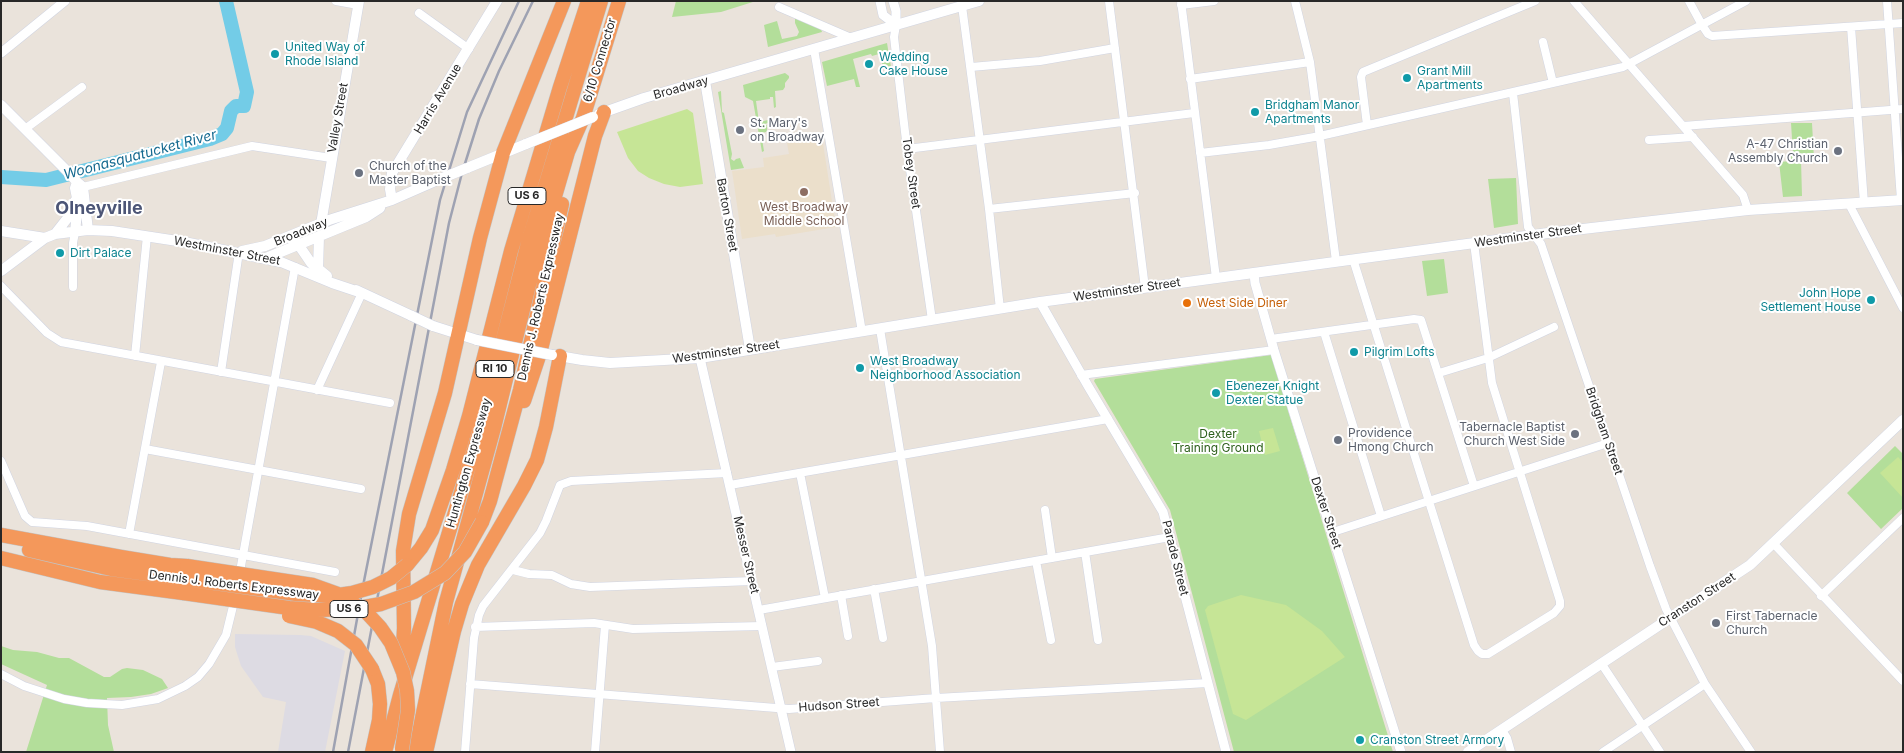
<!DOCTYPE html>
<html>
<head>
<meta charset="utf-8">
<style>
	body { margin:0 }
	#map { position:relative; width:1904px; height:753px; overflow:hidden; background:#eae3db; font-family:Inter,sans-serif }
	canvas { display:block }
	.frame { position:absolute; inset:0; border:2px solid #282828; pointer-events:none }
</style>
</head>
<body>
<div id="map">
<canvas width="1904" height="753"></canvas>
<div class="frame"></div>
</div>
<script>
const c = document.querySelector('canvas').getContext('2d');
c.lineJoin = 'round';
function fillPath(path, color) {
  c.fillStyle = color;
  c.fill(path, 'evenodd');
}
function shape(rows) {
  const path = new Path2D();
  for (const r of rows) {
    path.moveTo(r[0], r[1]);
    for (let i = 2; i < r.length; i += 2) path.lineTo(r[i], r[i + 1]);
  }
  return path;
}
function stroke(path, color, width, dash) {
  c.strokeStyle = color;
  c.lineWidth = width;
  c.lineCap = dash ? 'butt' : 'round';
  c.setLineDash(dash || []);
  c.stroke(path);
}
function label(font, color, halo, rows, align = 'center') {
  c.font = font + ' Inter,sans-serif';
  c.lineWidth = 4;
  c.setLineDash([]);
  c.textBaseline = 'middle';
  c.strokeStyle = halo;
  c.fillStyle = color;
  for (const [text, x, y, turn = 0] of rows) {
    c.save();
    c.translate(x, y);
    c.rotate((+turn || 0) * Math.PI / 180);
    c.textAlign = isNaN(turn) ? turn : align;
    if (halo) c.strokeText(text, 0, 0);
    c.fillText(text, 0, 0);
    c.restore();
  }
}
fillPath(shape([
	[235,634,300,635,311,636,345,651,325,752,278,752,286,702,263,697,241,666,235,647]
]), '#dddbe3');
fillPath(shape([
	[822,137,836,227,776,237,775,234,742,239,732,171,764,167,763,158,789,154,787,143]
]), '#ebdfcb');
fillPath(shape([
	[676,1,756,1,721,12,672,17],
	[795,18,821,29,822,32,768,47,764,25,777,21,782,39,797,36,799,32,795,23],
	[887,43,891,67,884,69,879,54,872,56,871,54,853,59,860,87,856,87,854,79,827,86,822,62],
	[785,73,789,76,789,78,785,83,785,87,783,90,775,91,776,107,774,108,773,97,770,97,770,99,756,101,759,122,768,120,768,123,761,125,767,125,767,130,766,132,761,133,764,151,762,152,753,101,745,97,743,85],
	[721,91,722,112,724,113,732,154,731,159,734,161,736,159,740,158,744,168,731,170,718,92],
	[1791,123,1812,123,1814,159,1801,160,1802,196,1783,197,1779,162,1791,161,1791,154,1793,154],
	[1516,178,1518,224,1494,228,1488,179],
	[1444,259,1448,293,1427,296,1422,261],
	[1271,355,1352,619,1393,752,1234,752,1170,510,1094,381,1095,379],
	[1895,446,1903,454,1903,508,1881,529,1847,493],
	[1,646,13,650,37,652,59,658,69,658,104,677,110,677,122,669,127,668,143,670,162,679,168,688,151,694,131,697,107,698,108,725,114,752,26,752,47,685,1,664]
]), '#b3de9a');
fillPath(shape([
	[687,109,693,113,703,184,680,187,664,184,649,178,638,171,628,158,617,132],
	[1273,428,1280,451,1265,455,1259,431],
	[1898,457,1903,462,1903,498,1880,473],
	[1241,595,1286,605,1322,631,1345,657,1246,720,1233,714,1205,610,1208,606]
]), '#c6e596');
stroke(shape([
	[1,177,46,180,210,139,222,134,227,128,231,111,236,106,244,106,247,92,226,1]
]), '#73cce7', 14);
const minor = shape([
	[336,1,358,5],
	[1109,1,1145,288],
	[1181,1,1216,278],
	[1295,1,1310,62,1336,261],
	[1574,1,1743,195,1748,210],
	[1689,1,1702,25,1708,34,1712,36,1903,23],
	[1887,1,1901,200],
	[1181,5,1214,1],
	[962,6,989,209,1000,309],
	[779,7,851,38],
	[419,13,469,49],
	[896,25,894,37,907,149,932,320],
	[1851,27,1864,203],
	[1543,42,1553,83],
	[814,49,862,332],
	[971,67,1040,61,1115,48],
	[1190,79,1310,62],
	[1513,93,1528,227,1541,244,1650,566,1666,609,1705,684,1751,752],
	[1367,125,1361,77,1363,72,1535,1],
	[1683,126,1903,109],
	[25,129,82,87],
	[1649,140,1693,137],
	[907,149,1194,113],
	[1200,153,1269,145,1320,136,1623,67,1746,1],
	[83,187,252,146,331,158],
	[1849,204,1903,308],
	[989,209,1135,193],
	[1353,259,1474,645,1478,651,1482,654,1488,654,1554,613,1560,606,1560,601,1492,383,1474,243],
	[1,286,47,333,61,342,390,403],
	[73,287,73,243,75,232],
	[880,329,932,646,940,752],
	[1324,332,1381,516],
	[1271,339,1414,319,1421,320,1474,486],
	[135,356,147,236],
	[221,372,239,252],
	[1439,373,1488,358,1554,327],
	[1081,375,1274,350],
	[317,390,362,293],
	[145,449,361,489],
	[1,461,25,516,32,522,87,526,335,572],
	[800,473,825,598],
	[730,485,1108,419],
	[1045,510,1052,558],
	[1333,532,1608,443],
	[129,534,161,362],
	[1773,543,1903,681],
	[1085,552,1098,640],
	[1036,561,1051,640],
	[513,570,529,574,552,575,571,584,590,587,752,581],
	[239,577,295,267],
	[874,589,883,638],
	[841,595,848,636],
	[1821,596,1903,518],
	[759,610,1170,537],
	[475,627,594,623,633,629,762,626],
	[1601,663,1660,752],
	[772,667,818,661],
	[1,674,24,686,64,699,87,703,122,705,158,699,185,686,198,677,209,664,226,635,235,598],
	[470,684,789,709,936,698,1208,683],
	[1502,730,1507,738,1511,752],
	[465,752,474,638,479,615,483,606,540,533,546,521,560,485,571,481,727,473],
	[595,752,605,625],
	[1603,752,1705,684]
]);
const tertiary = shape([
	[880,1,883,15,896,25],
	[893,1,896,11,896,25],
	[1,53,65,1],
	[1254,273,1255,283,1274,350,1401,752],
	[1040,302,1088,386,1163,512,1226,752],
	[700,358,791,752]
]);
const secondary = shape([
	[705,81,750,349],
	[1,105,70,174,77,182,83,187,88,230],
	[599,114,644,98,979,1],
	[467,168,526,144],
	[392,200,390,189,392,173,497,1],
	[321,224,359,1],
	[1,231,45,238],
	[75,232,78,203,75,188,77,182],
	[55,234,70,215,75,201],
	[288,237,298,244,311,263,327,276],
	[242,251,265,246,329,220,392,200,440,179],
	[266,258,366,217,380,208],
	[318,270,319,236],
	[1,271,45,238,55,234,88,230,112,231,184,242,281,262,332,283,362,293],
	[356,290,412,316],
	[433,326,477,340],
	[553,355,582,360,610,363,700,358,1040,302,1548,233,1748,210,1903,200],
	[1468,752,1750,565,1903,420]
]);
const motorway = shape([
	[524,401,540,353,595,136,604,112],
	[482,522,490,501,520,390,562,204],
	[1,535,121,557,170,565,187,566],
	[29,550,111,569,185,579],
	[1,558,100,582,183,593],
	[407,565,421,548,432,530,453,470,469,416,511,251,560,87,588,1],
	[402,670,404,628,403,551,409,514,445,393,480,238,503,153,564,1],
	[372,752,379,720,380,704,378,684,372,669],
	[385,752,400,695,478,436,528,243,601,1],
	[415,752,446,602,494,428,529,285,568,152,583,118,619,1],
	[426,752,454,631,462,604,478,565,524,486,537,460,546,427,560,356]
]);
stroke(minor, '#d0d4e1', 9);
stroke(tertiary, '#d0d4e1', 10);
stroke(secondary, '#d0d4e1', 11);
stroke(motorway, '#c3c3c3', 15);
stroke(minor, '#fff', 8);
stroke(tertiary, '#fff', 9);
stroke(secondary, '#fff', 10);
stroke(motorway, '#f4985b', 14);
stroke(shape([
	[333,752,363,586,440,200,467,112,519,1],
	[348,752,449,223,462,173,479,119,499,71,533,1]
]), '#9ea2b2', 2.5);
const secondaryBridge = shape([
	[526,144,593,117],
	[440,179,467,168],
	[412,316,433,326],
	[477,340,552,355]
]);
const motorwayBridge = shape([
	[187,566,313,585,341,595,366,612,380,627,391,643,403,672,407,691,408,710,402,749],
	[185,579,296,594,331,596,352,593,373,587,391,578,407,565],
	[183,593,289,608,317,610,353,609,381,604,414,592,445,573,465,552,482,522],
	[289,616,317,622,338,631,356,645,372,669]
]);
stroke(secondaryBridge, '#d0d4e1', 11, []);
stroke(motorwayBridge, '#c3c3c3', 15, []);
stroke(secondaryBridge, '#fff', 10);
stroke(motorwayBridge, '#f4985b', 14);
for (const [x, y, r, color] of [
	[275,54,5,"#0f9aa8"],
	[869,64,5,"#0f9aa8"],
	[1407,78,5,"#0f9aa8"],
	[1255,112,5,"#0f9aa8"],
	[740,130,5,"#6b7280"],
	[1838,151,5,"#6b7280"],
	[359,173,5,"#6b7280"],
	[804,192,5,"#8d6e63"],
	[60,253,5,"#0f9aa8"],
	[1871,300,5,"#0f9aa8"],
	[1187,303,5,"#e8710a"],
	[1354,352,5,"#0f9aa8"],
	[860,368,5,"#0f9aa8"],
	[1216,393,5,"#0f9aa8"],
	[1575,434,5,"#6b7280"],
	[1338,440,5,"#6b7280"],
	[1716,623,5,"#6b7280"],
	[1360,740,5,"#0f9aa8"]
]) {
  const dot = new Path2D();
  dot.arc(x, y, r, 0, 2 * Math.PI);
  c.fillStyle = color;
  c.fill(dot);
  stroke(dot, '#fff', 2);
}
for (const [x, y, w] of [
	[527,196,38],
	[495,369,38],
	[349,609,38]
]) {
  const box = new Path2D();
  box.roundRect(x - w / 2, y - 8.5, w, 17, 4);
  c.fillStyle = '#fff';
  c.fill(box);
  stroke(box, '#282828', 1);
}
label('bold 11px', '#282828', null, [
	["US 6",527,196],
	["RI 10",495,369],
	["US 6",349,609]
]);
label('12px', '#0d838f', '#fff', [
	["United Way of",285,47],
	["Rhode Island",285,61],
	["Wedding",879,57],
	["Cake House",879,71],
	["Grant Mill",1417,71],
	["Apartments",1417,85],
	["Bridgham Manor",1265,105],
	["Apartments",1265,119],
	["Dirt Palace",70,253],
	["John Hope",1861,293,"right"],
	["Settlement House",1861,307,"right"],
	["Pilgrim Lofts",1364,352],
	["West Broadway",870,361],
	["Neighborhood Association",870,375],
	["Ebenezer Knight",1226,386],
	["Dexter Statue",1226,400],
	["Cranston Street Armory",1370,740]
], 'left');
label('12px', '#282828', '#fff', [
	["6/10 Connector",600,60,-73],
	["Broadway",681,88,-16],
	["Harris Avenue",438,99,-59],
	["Valley Street",338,118,-80],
	["Tobey Street",911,173,82],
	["Barton Street",727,215,80],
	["Broadway",301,232,-22],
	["Westminster Street",1528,236,-8],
	["Westminster Street",227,251,11],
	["Westminster Street",1127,290,-8],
	["Dennis J. Roberts Expressway",541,297,-77],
	["Westminster Street",726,352,-8],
	["Bridgham Street",1604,431,71],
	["Huntington Expressway",469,463,-74],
	["Dexter Street",1326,513,72],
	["Messer Street",746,555,77],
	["Parade Street",1175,558,76],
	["Dennis J. Roberts Expressway",234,585,7],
	["Cranston Street",1697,600,-33],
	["Hudson Street",839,705,-4]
]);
label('12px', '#5b616d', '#fff', [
	["St. Mary's",750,123],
	["on Broadway",750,137],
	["A-47 Christian",1828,144,"right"],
	["Assembly Church",1828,158,"right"],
	["Church of the",369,166],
	["Master Baptist",369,180],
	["Tabernacle Baptist",1565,427,"right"],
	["Church West Side",1565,441,"right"],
	["Providence",1348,433],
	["Hmong Church",1348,447],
	["First Tabernacle",1726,616],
	["Church",1726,630]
], 'left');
label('12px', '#785e54', '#fff', [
	["West Broadway",804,207],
	["Middle School",804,221]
]);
label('12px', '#c56008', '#fff', [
	["West Side Diner",1197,303]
], 'left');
label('12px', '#2e601d', '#fff', [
	["Dexter",1218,434],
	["Training Ground",1218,448]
]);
label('italic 14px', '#156a90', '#fff', [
	["Woonasquatucket River",140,155,-15]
]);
label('bold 18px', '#4c5576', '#fff', [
	["Olneyville",99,209]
]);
</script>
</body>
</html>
